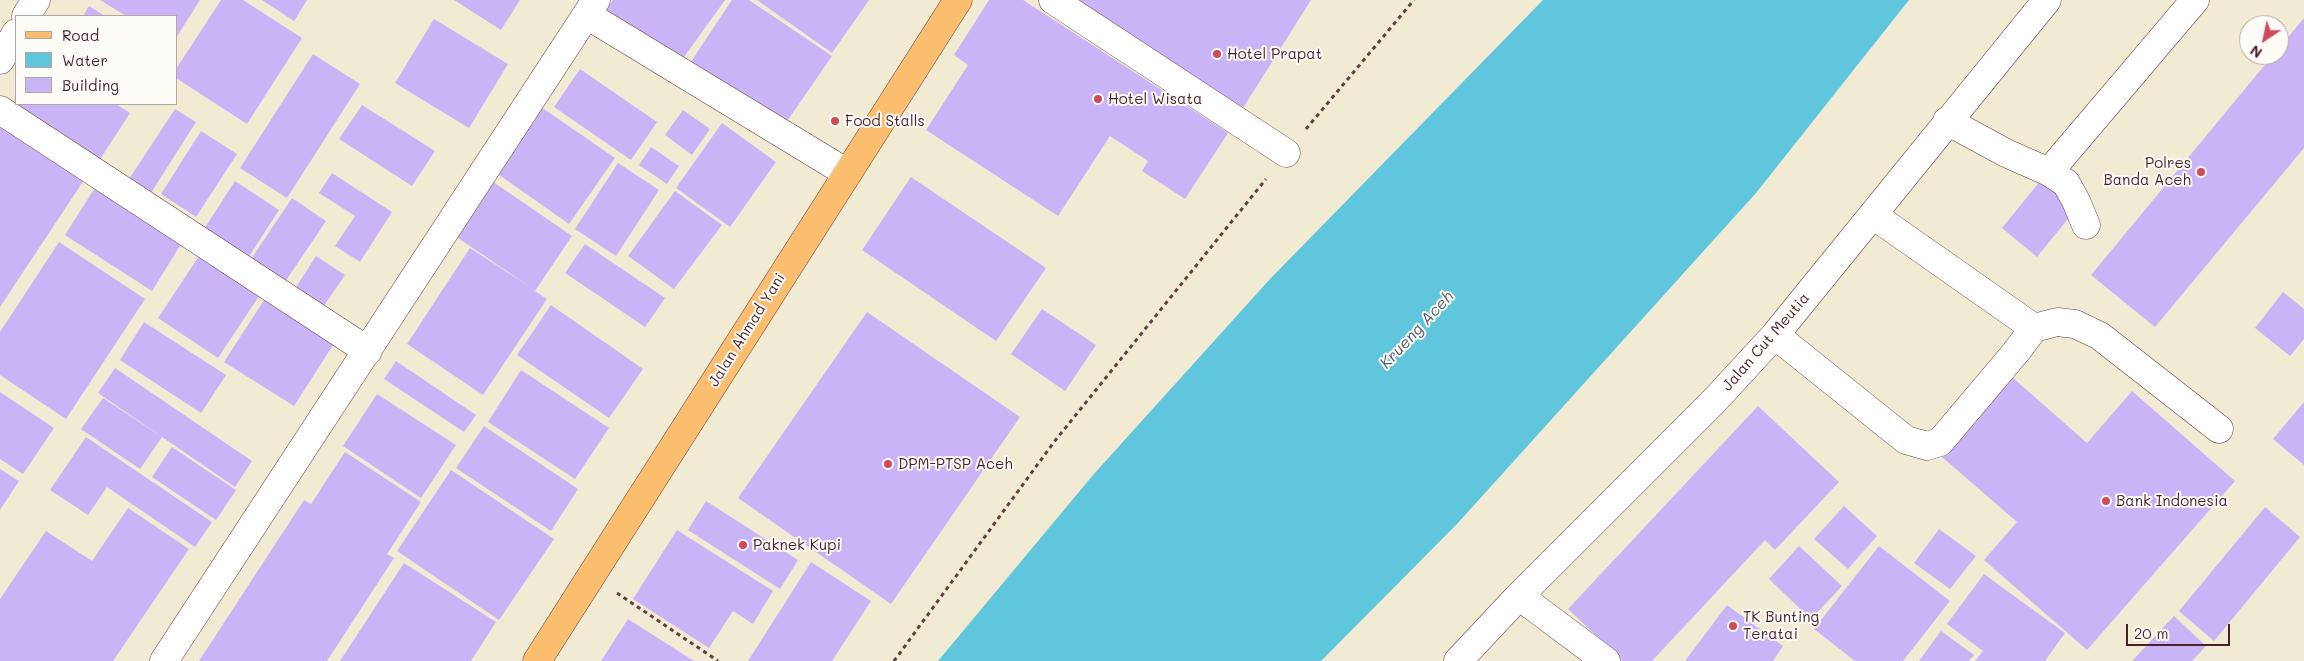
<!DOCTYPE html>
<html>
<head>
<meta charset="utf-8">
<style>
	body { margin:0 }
	#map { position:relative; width:2304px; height:661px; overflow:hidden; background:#f2ebd4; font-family:Mali,sans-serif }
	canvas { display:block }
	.legend { position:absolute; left:15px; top:15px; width:162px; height:90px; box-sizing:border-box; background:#fdfcf7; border:1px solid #b5a4a5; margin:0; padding:6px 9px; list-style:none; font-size:15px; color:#4a1f2b }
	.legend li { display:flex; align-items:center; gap:10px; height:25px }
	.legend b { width:25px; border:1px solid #b5a4a5 }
	.north { position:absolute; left:2239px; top:15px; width:50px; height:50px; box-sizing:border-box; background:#fdfcf7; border:1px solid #b5a4a5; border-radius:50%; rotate:214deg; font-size:14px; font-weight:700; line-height:20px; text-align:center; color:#4a1f2b }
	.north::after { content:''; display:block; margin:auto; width:18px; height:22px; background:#d1495b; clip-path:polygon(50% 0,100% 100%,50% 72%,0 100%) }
	.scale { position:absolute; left:2126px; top:624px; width:104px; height:22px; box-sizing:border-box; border:2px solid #4a1f2b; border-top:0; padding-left:6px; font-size:15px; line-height:18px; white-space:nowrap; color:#4a1f2b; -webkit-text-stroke:4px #fdfcf7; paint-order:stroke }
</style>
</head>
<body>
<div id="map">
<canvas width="2304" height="661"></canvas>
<ul class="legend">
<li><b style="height:6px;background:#fbbd6e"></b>Road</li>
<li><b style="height:14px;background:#60c6dd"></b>Water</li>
<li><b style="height:14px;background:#cab4f8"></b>Building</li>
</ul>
<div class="north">N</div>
<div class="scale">20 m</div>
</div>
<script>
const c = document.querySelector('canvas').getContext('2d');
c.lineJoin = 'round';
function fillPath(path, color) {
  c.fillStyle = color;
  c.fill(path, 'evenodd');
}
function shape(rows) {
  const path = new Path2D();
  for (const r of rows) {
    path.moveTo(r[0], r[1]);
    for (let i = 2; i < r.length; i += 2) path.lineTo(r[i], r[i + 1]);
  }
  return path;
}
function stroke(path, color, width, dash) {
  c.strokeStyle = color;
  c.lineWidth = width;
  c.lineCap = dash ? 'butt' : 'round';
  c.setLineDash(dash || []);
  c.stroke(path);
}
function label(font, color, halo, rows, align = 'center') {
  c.font = font + ' Mali,sans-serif';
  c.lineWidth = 4;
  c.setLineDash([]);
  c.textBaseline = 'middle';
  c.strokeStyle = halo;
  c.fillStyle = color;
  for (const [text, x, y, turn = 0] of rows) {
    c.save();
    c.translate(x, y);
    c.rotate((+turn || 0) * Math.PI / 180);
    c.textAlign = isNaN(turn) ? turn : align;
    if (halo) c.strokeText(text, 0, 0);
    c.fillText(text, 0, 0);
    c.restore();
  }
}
fillPath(shape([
	[1543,0,1909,0,1756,193,1457,524,1321,661,938,661,1093,475,1270,279]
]), '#60c6dd');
fillPath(shape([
	[100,0,200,0,176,38,176,16,126,16],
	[221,0,243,0,302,38,247,124,176,78,176,69],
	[262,0,307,0,294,21],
	[454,0,520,0,501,30],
	[613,0,725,0,677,67,603,14],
	[732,0,749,0,832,56,781,130,688,66],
	[757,0,869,0,832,53],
	[989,0,1023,0,1228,133,1185,199,1142,171,1148,161,1110,136,1058,216,926,130,968,65,954,55],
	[1070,0,1311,0,1243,108],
	[89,6,105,16,83,16],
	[2304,18,2304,148,2155,327,2091,275,2273,55,2279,55,2279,48],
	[434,19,508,64,469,128,395,83],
	[313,54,360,84,287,198,240,168],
	[580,69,657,122,631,160,554,107],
	[19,104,116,104,130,113,99,161,16,108],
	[362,105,435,151,412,186,339,139],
	[541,107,615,158,569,224,495,172],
	[175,109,196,122,151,193,129,179],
	[683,110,710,129,692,155,665,135],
	[0,121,86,177,0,307],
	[722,123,776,162,730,227,676,188],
	[201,131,237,154,196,217,161,194],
	[651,147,679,166,667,184,639,165],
	[618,163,659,190,616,256,575,229],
	[332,173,392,212,360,262,335,246,355,216,319,193],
	[486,177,572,236,535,291,547,299,483,395,407,344,470,248,533,289,448,231],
	[911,177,1046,268,996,341,862,250],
	[2041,180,2076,209,2037,257,2002,228],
	[235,181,279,210,248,258,204,229],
	[96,186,183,241,152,291,65,235],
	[675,191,722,225,674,289,628,256],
	[292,198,326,221,279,291,245,268],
	[59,242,145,299,66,419,0,375,0,332],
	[585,244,665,298,645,327,565,273],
	[203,250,263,290,218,358,158,318],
	[316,256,345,275,319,313,291,295],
	[2283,292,2304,309,2304,339,2290,356,2255,328],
	[266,297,335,342,294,406,224,362],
	[551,305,643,369,609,418,517,355],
	[1042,309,1096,345,1065,391,1011,354],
	[867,312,1020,417,891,604,738,498],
	[144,322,226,375,201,413,120,360],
	[396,361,476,415,464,432,384,379],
	[115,368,252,461,235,487,98,393],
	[521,370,609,428,575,479,488,422],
	[2012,377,2087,443,2132,391,2235,481,2087,650,1984,560,2017,522,1942,457],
	[0,392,54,428,23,474,0,459],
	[377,394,456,445,421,498,343,446],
	[103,398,162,437,140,469,81,429],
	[2304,402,2304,465,2273,439],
	[1758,406,1839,482,1775,550,1765,540,1652,661,1623,661,1568,609],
	[484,426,578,489,551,531,456,468],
	[86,437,212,522,195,547,107,487,88,515,50,490],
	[172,447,236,490,216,520,152,477],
	[345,452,421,502,387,554,394,558,327,661,199,661,304,500,311,504],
	[0,469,19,481,0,510],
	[451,470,554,539,499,620,397,551],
	[706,501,798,560,780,589,688,530],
	[1844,506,1877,536,1848,569,1814,539],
	[2265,507,2300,537,2214,641,2179,611],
	[128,508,189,549,113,661,0,661,0,599,46,531,92,561],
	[1939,529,1976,556,1950,589,1914,563],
	[677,530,773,591,753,624,733,611,709,648,633,599],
	[1799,546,1842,586,1811,619,1769,579],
	[1879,546,1950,601,1903,661,1855,661,1814,629],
	[811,562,871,601,832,661,748,661],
	[404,563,496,622,471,661,340,661],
	[1984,574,2065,633,2045,661,1975,661,1983,651,1947,624],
	[1727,605,1783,646,1773,661,1685,661],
	[2174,616,2206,646,2192,661,2132,661],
	[628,619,694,661,601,661],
	[1941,631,1974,655,1969,661,1919,661]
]), '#cab4f8');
const minor = shape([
	[1053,0,1286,153],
	[587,15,847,173],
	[26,16,36,0],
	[0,60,16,33],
	[0,110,368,351],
	[1947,121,2006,153,2049,172,2195,0],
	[2049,172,2066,183,2076,201,2086,225],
	[2034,328,2057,322,2075,324,2100,336,2219,429],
	[1775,335,1906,440,1927,446,1940,442,2016,352,2034,328,1873,215],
	[1519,596,1606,661],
	[164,661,596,0],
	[1458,661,1519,596,1715,400,1775,335,2047,0]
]);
const major = shape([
	[537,661,958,0]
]);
stroke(minor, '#633e44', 29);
stroke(major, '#633e44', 29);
stroke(shape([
	[1306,129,1414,0],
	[617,593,718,661],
	[894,661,1054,442,1266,179]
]), '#633e44', 3, [4, 4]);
stroke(minor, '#fff', 28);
stroke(major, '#fbbd6e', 28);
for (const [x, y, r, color] of [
	[1217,54,5,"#d1495b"],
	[1098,99,5,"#d1495b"],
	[835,121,5,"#d1495b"],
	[2201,172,5,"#d1495b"],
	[888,464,5,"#d1495b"],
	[2106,501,5,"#d1495b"],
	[743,545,5,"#d1495b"],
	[1733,626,5,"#d1495b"]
]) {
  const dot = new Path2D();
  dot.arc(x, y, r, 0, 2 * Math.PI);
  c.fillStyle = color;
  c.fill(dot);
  stroke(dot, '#fdfcf7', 2);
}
label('15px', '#4a1f2b', '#fdfcf7', [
	["Hotel Prapat",1227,54],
	["Hotel Wisata",1108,99],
	["Food Stalls",845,121],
	["Polres",2191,163,"right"],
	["Banda Aceh",2191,180,"right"],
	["DPM-PTSP Aceh",898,464],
	["Bank Indonesia",2116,501],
	["Paknek Kupi",753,545],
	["TK Bunting",1743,617],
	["Teratai",1743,634]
], 'left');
label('15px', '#4a1f2b', '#fdfcf7', [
	["Jalan Ahmad Yani",747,330,-58],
	["Jalan Cut Meutia",1766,342,-49]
]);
label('italic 16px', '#525969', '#fdfcf7', [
	["Krueng Aceh",1417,330,-47]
]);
</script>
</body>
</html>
